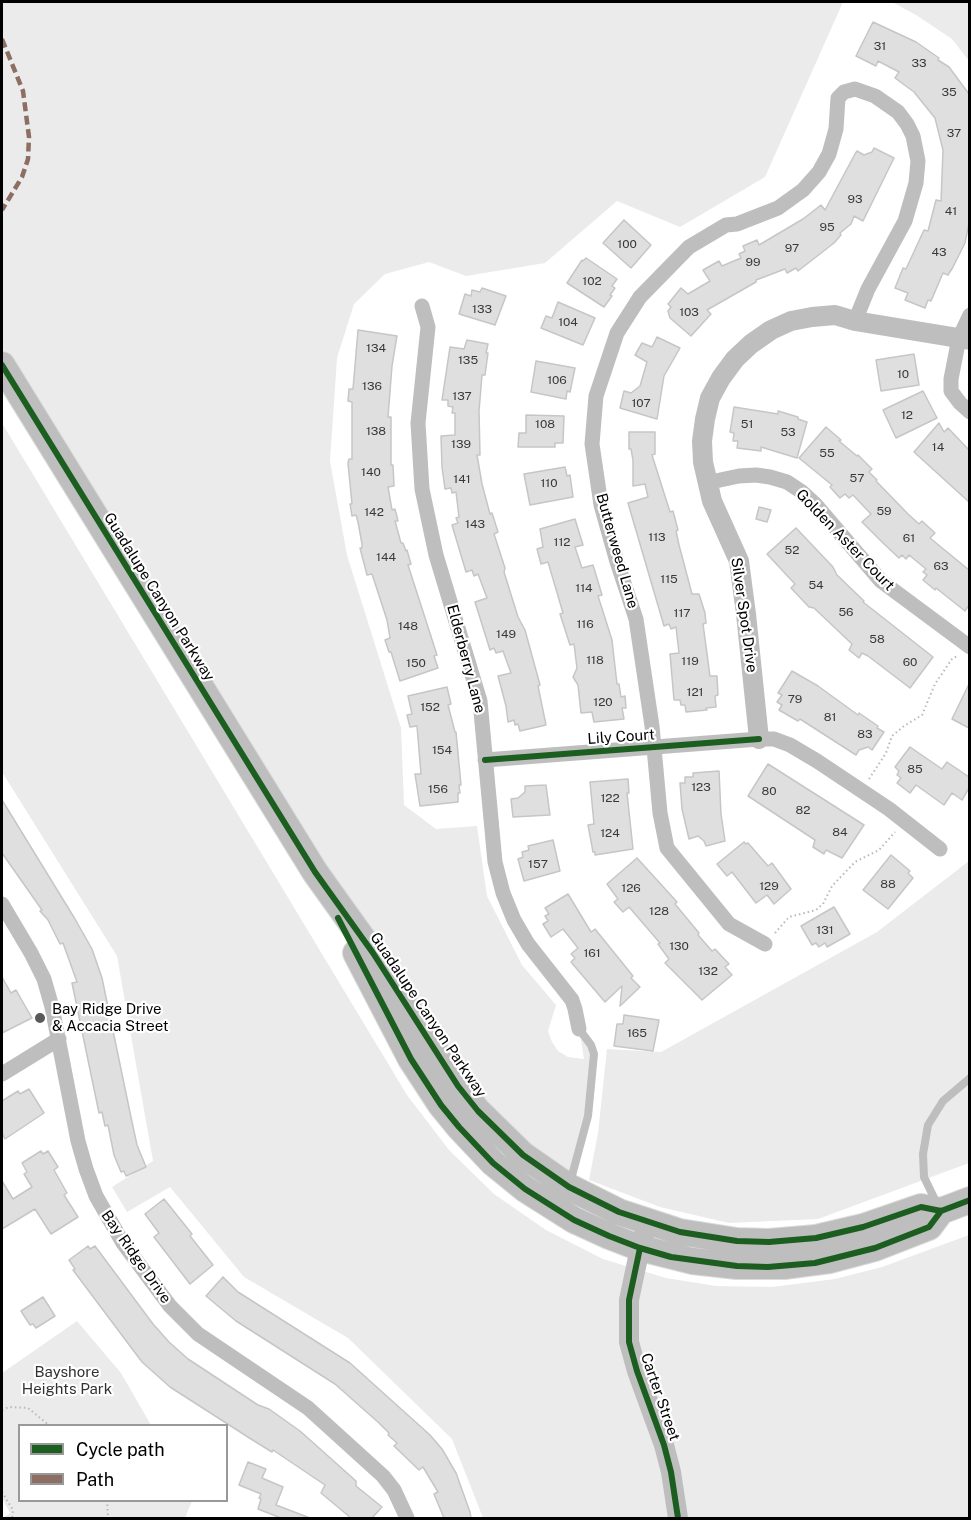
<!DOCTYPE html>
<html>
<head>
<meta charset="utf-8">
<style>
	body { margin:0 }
	#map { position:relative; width:971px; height:1520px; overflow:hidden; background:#fff; font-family:"Public Sans",sans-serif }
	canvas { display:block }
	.frame { position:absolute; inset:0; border:3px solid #000; pointer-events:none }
	.legend { position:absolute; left:18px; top:1424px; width:210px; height:78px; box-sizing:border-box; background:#fff; border:2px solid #999; margin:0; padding:8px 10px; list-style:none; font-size:18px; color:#000 }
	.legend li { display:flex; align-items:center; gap:12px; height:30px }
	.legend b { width:30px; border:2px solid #999 }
</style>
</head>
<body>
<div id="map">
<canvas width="971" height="1520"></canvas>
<div class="frame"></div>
<ul class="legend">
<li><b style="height:8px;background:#1b5e20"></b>Cycle path</li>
<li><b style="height:8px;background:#8d6e63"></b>Path</li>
</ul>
</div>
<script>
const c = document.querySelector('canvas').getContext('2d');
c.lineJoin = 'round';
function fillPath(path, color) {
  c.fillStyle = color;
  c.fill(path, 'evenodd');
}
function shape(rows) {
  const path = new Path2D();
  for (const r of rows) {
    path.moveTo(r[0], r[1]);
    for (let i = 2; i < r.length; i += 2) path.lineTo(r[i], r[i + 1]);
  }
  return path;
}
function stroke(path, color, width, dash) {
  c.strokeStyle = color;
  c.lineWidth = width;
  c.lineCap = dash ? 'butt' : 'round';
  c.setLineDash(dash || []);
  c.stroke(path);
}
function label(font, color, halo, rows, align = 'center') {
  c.font = font + ' "Public Sans",sans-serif';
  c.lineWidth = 4.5;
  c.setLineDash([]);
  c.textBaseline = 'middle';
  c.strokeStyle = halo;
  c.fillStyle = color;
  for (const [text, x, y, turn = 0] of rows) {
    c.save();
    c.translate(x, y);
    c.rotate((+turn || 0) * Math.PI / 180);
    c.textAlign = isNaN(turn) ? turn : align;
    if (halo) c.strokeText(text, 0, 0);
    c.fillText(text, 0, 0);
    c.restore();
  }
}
fillPath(shape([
	[2,2,843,2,765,177,680,227,617,201,545,263,466,276,429,262,385,274,354,304,337,358,330,461,347,555,401,728,404,805,436,829,477,826,487,896,522,965,556,1005,548,1031,552,1042,558,1051,568,1057,584,1059,579,1029,591,1046,590,1105,573,1178,500,1134,2,365],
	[892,2,969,2,969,61,952,39,916,15],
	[2,423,407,1095,449,1150,494,1194,546,1230,603,1259,666,1278,716,1286,772,1287,835,1279,882,1267,969,1235,969,1518,483,1518,452,1439,348,1338,244,1277,170,1187,127,1212,112,1187,153,1161,117,956,2,772],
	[969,861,969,1163,818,1219,729,1223,660,1207,589,1180,598,1133,607,1049,661,1052,877,932],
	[77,1321,121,1373,151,1425,20,1426,20,1500,192,1501,185,1518,2,1518,10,1513,2,1498,2,1373]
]), '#ebebeb');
const building = shape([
	[873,22,916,42,939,58,938,60,949,67,969,94,969,223,965,243,953,267,948,275,943,273,931,301,928,300,925,308,905,300,908,293,895,288,903,268,906,269,924,230,928,231,936,200,941,201,943,150,935,118,914,92,895,78,899,72,878,61,876,66,856,56,873,22],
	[874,148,894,158,863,221,854,216,851,224,840,233,841,235,834,243,798,271,796,268,787,273,785,269,756,280,756,282,707,310,711,314,691,336,670,318,668,311,671,307,668,304,681,288,688,294,710,281,703,270,719,261,722,266,741,258,739,254,745,251,743,246,757,240,759,245,803,219,821,205,825,210,855,154,857,151,864,155,872,152,874,148],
	[624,220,651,245,631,268,603,243,624,220],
	[586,258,617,279,612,286,615,288,610,295,612,296,604,307,567,283,582,260,583,261,586,258],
	[482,288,506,296,495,325,459,314,465,294,471,296,472,290,480,292,482,288],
	[558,302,595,318,583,345,541,328,546,316,552,318,558,302],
	[358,330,397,336,392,366,388,417,391,417,391,465,393,465,394,486,388,487,392,510,395,509,398,521,395,521,401,543,403,543,406,551,407,550,411,564,408,565,437,655,434,656,438,668,400,681,391,652,389,652,385,640,390,638,387,620,372,574,367,575,360,548,362,548,362,544,358,522,356,515,352,516,350,504,352,504,348,463,349,459,352,459,352,402,348,401,349,389,353,389,358,330],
	[657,337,680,348,664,376,657,419,620,408,624,391,631,393,640,386,647,362,635,355,642,343,652,347,657,337],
	[467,340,488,344,486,353,488,353,485,375,482,375,479,411,480,455,477,455,482,484,490,514,492,513,498,532,494,534,505,568,504,572,518,617,525,630,540,685,538,686,546,725,520,731,518,724,515,725,514,720,508,722,506,706,498,676,511,673,503,651,496,653,494,648,490,650,475,602,487,598,478,574,474,576,472,570,466,572,452,525,458,523,456,518,459,517,456,492,452,493,451,488,445,489,442,467,441,436,455,435,455,413,452,413,453,407,448,406,448,400,442,400,450,347,464,349,467,340],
	[914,354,919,385,881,391,876,360,914,354],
	[536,361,575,368,570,392,567,391,566,399,531,392,536,361],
	[923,391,937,418,896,438,883,410,923,391],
	[734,407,778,414,778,411,798,417,798,419,807,422,797,458,761,447,761,451,737,448,738,441,733,441,734,433,730,432,734,407],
	[526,415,564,416,563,443,555,443,555,447,518,447,519,433,526,433,526,415],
	[939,423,944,432,948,428,969,450,969,502,914,452,939,423],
	[826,427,841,440,839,441,857,456,858,455,872,469,869,472,877,480,876,481,908,514,919,524,922,521,935,533,930,538,969,570,969,605,965,611,936,588,935,590,923,580,927,575,923,572,926,569,909,555,906,559,902,555,899,558,883,543,862,522,871,514,853,495,849,498,845,494,840,498,830,487,832,485,799,458,826,427],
	[629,432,655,432,655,454,652,455,670,512,673,511,678,530,676,531,679,545,692,594,699,594,705,613,706,623,703,624,710,676,717,676,718,695,715,696,716,707,706,708,707,710,686,712,685,705,681,705,680,700,674,700,670,654,679,653,676,627,671,629,669,624,664,626,628,503,648,497,645,484,633,486,633,460,631,449,629,449,629,432],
	[565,467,567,476,570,475,573,497,530,505,524,474,565,467],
	[759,507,771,510,767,522,756,519,759,507],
	[575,519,583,545,575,547,582,568,593,565,602,595,598,596,612,640,617,684,619,684,621,697,625,696,626,708,622,708,624,719,594,722,592,712,581,713,578,685,573,677,577,668,574,644,570,645,560,614,563,613,548,562,541,564,537,549,543,547,540,529,575,519],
	[796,528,833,567,837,575,864,601,863,602,933,657,910,688,868,656,862,653,859,658,849,650,852,644,814,608,809,607,791,588,795,584,767,554,796,528],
	[792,671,818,686,858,715,859,713,878,726,877,728,884,732,872,750,868,747,859,750,856,755,800,719,798,721,779,710,782,705,777,702,782,695,778,693,792,671],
	[969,684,969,728,952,719,969,684],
	[447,687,451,704,448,705,455,732,456,732,461,785,459,785,460,793,458,793,458,802,420,806,415,774,421,774,417,726,410,727,407,715,412,714,408,696,447,687],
	[910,747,942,769,947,762,969,777,969,788,962,800,952,793,944,805,916,785,910,793,897,783,901,778,897,775,899,771,895,767,910,747],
	[768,764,864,825,842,858,826,850,824,854,813,847,815,840,748,796,768,764],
	[719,771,721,814,725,841,706,846,704,841,698,836,689,839,682,809,680,783,685,783,685,777,693,777,693,773,719,771],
	[628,779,629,793,627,793,633,849,595,855,595,852,593,852,588,825,594,824,590,782,628,779],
	[546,785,550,815,513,817,511,799,518,798,525,792,525,786,546,785],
	[2,800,75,919,92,949,102,978,132,1122,137,1145,146,1167,126,1176,124,1171,121,1172,114,1155,108,1125,105,1126,102,1112,99,1113,72,983,77,982,63,943,60,944,48,920,40,911,42,910,2,853,2,800],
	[553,840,560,871,524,881,518,859,523,857,522,852,529,850,528,846,553,840],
	[744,842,746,844,748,843,768,866,772,863,791,889,774,904,767,895,756,903,732,872,727,876,717,864,744,842],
	[891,855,910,871,908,873,913,878,888,909,863,890,891,855],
	[637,858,677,902,675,904,699,933,698,935,712,951,715,949,729,964,725,967,732,975,702,1000,665,963,669,959,658,944,660,943,629,907,623,912,614,902,618,899,607,884,637,858],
	[568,894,591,932,595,929,633,976,631,978,640,987,620,1006,622,986,605,1002,571,962,575,958,571,954,578,948,563,929,551,937,543,924,548,921,545,916,549,914,545,908,568,894],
	[834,907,850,934,827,947,825,943,819,947,816,943,812,945,801,926,834,907],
	[2,977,11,993,16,990,32,1018,2,1033,2,977],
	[624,1015,659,1020,653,1051,614,1046,617,1024,623,1024,624,1015],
	[29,1089,44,1113,5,1139,2,1133,2,1101,18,1091,20,1094,29,1089],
	[41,1151,43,1154,48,1151,58,1167,54,1170,67,1193,64,1195,78,1217,51,1234,35,1209,2,1229,2,1181,13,1199,32,1187,24,1174,27,1172,22,1163,41,1151],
	[164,1199,192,1234,190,1236,213,1265,190,1284,154,1237,159,1233,145,1214,164,1199],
	[88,1246,90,1249,95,1246,153,1324,169,1342,188,1359,258,1405,269,1409,300,1431,356,1481,356,1486,382,1507,372,1518,351,1518,321,1493,325,1485,273,1450,272,1452,251,1439,170,1387,142,1362,73,1270,75,1269,69,1260,88,1246],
	[223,1277,238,1292,350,1363,430,1435,442,1449,456,1473,470,1512,471,1518,444,1518,434,1494,438,1492,423,1467,419,1470,394,1446,397,1443,388,1435,389,1433,379,1423,335,1384,236,1321,206,1296,223,1277],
	[43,1297,55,1316,36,1328,33,1324,30,1325,21,1311,43,1297],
	[248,1462,266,1469,262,1478,283,1487,276,1505,310,1518,281,1518,258,1509,261,1499,259,1498,261,1494,239,1485,248,1462]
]);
fillPath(building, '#dfdfdf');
stroke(building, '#c6c6c6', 1.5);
const primary = shape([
	[2,365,315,872,373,953,458,1086,478,1111,523,1155,569,1187,619,1212,680,1232,737,1241,769,1242,816,1238,863,1227,921,1207,941,1211,970,1200],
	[356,953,411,1059,441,1105,459,1127,493,1163,525,1189,574,1220,609,1236,640,1248,692,1261,737,1266,784,1266,830,1260,875,1248,929,1227,941,1211]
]);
stroke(primary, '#dbdbdb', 28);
stroke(shape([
	[869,779,886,753,892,736,904,726,922,715,935,684,952,659,957,656],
	[775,933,789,917,816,910,823,904,832,886,855,862,879,850,895,832],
	[2,1410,9,1407,28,1408,50,1426],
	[2,1492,13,1510,12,1518],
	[107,1500,108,1518]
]), '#b9b9b9', 2, [1.5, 3]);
stroke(shape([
	[570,1183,588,1116,594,1054,591,1045,579,1029],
	[937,1204,924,1177,923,1154,928,1125,943,1101,970,1078]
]), '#bebebe', 8);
stroke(shape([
	[422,306,428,327,418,423,422,489,436,555,480,701,495,862,503,893,514,920,528,944,572,1000,575,1009,579,1029],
	[970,315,959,338,951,379,951,391,960,403,970,412],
	[706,483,739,476,756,475,770,477,787,482,802,492,815,504,881,581,970,647],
	[485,760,759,739,774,739,790,745,817,761,889,809,940,849],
	[2,904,31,953,44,979,52,1007,78,1141,86,1169,96,1196,123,1243,170,1306,198,1334,308,1408,383,1476,394,1490,407,1518],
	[765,944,729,924,667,848,660,813,652,726,636,619,617,562,601,505,592,444,596,396,617,333,640,297,689,247,726,225,737,224,778,208,803,190,819,172,829,154,836,129,838,98,844,92,855,89,875,96,898,112,907,124,913,136,918,161,916,183,905,221,868,289,855,321],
	[2,1074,59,1039]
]), '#bebebe', 15);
stroke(shape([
	[759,739,746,614,739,561,712,501,703,462,702,441,705,419,710,398,721,378,735,359,751,344,771,330,791,321,812,317,835,315,855,321,970,340],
	[648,1223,640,1248,629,1300,629,1342,637,1371,664,1445,671,1472,678,1518]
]), '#bebebe', 20);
stroke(primary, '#bebebe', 26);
stroke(shape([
	[2,39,23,91,29,137,28,159,22,177,2,210]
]), '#8d6e63', 4.5, [9, 4.5]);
stroke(shape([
	[2,365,315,872,373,953,458,1086,478,1111,523,1155,569,1187,619,1212,680,1232,737,1241,769,1242,816,1238,863,1227,921,1207,941,1211,970,1200],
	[485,760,759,739],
	[338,918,411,1059,441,1105,459,1127,493,1163,525,1189,574,1220,609,1236,640,1248,671,1257,737,1266,768,1267,815,1263,875,1248,929,1227,941,1211],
	[640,1248,629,1300,629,1342,637,1371,664,1445,671,1472,678,1518]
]), '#1b5e20', 6);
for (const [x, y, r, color] of [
	[40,1018,6,"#595959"]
]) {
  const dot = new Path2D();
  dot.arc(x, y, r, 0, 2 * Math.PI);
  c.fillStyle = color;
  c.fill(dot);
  stroke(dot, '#fff', 2);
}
label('12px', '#383838', null, [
	["31",880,46],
	["33",919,63],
	["35",949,92],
	["37",954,133],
	["93",855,199],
	["41",951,211],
	["95",827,227],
	["100",627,244],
	["97",792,248],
	["43",939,252],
	["99",753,262],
	["102",592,281],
	["133",482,309],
	["103",689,312],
	["104",568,322],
	["134",376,348],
	["135",468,360],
	["10",903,374],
	["106",557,380],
	["136",372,386],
	["137",462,396],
	["107",641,403],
	["12",907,415],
	["108",545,424],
	["51",747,424],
	["138",376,431],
	["53",788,432],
	["139",461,444],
	["14",938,447],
	["55",827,453],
	["140",371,472],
	["57",857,478],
	["141",462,479],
	["110",549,483],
	["59",884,511],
	["142",374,512],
	["143",475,524],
	["113",657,537],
	["61",909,538],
	["112",562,542],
	["52",792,550],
	["144",386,557],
	["63",941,566],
	["115",669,579],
	["54",816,585],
	["114",584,588],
	["56",846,612],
	["117",682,613],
	["116",585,624],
	["148",408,626],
	["149",506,634],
	["58",877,639],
	["118",595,660],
	["119",690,661],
	["60",910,662],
	["150",416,663],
	["121",695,692],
	["79",795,699],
	["120",603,702],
	["152",430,707],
	["81",830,717],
	["83",865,734],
	["154",442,750],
	["85",915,769],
	["123",701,787],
	["156",438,789],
	["80",769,791],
	["122",610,798],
	["82",803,810],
	["84",840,832],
	["124",610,833],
	["157",538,864],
	["88",888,884],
	["129",769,886],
	["126",631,888],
	["128",659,911],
	["131",825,930],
	["130",679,946],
	["161",592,953],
	["132",708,971],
	["165",637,1033]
]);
label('15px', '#000', '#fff', [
	["Golden Aster Court",845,540,46],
	["Butterweed Lane",617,551,74],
	["Guadalupe Canyon Parkway",159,597,58],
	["Silver Spot Drive",744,615,82],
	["Elderberry Lane",466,659,75],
	["Lily Court",621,737,-4],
	["Guadalupe Canyon Parkway",428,1015,56],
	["Bay Ridge Drive",136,1257,55],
	["Carter Street",660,1397,71]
]);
label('15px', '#000', '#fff', [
	["Bay Ridge Drive",52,1009],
	["& Accacia Street",52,1026]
], 'left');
label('15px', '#323232', '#fff', [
	["Bayshore",67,1372],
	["Heights Park",67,1389]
]);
</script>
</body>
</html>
